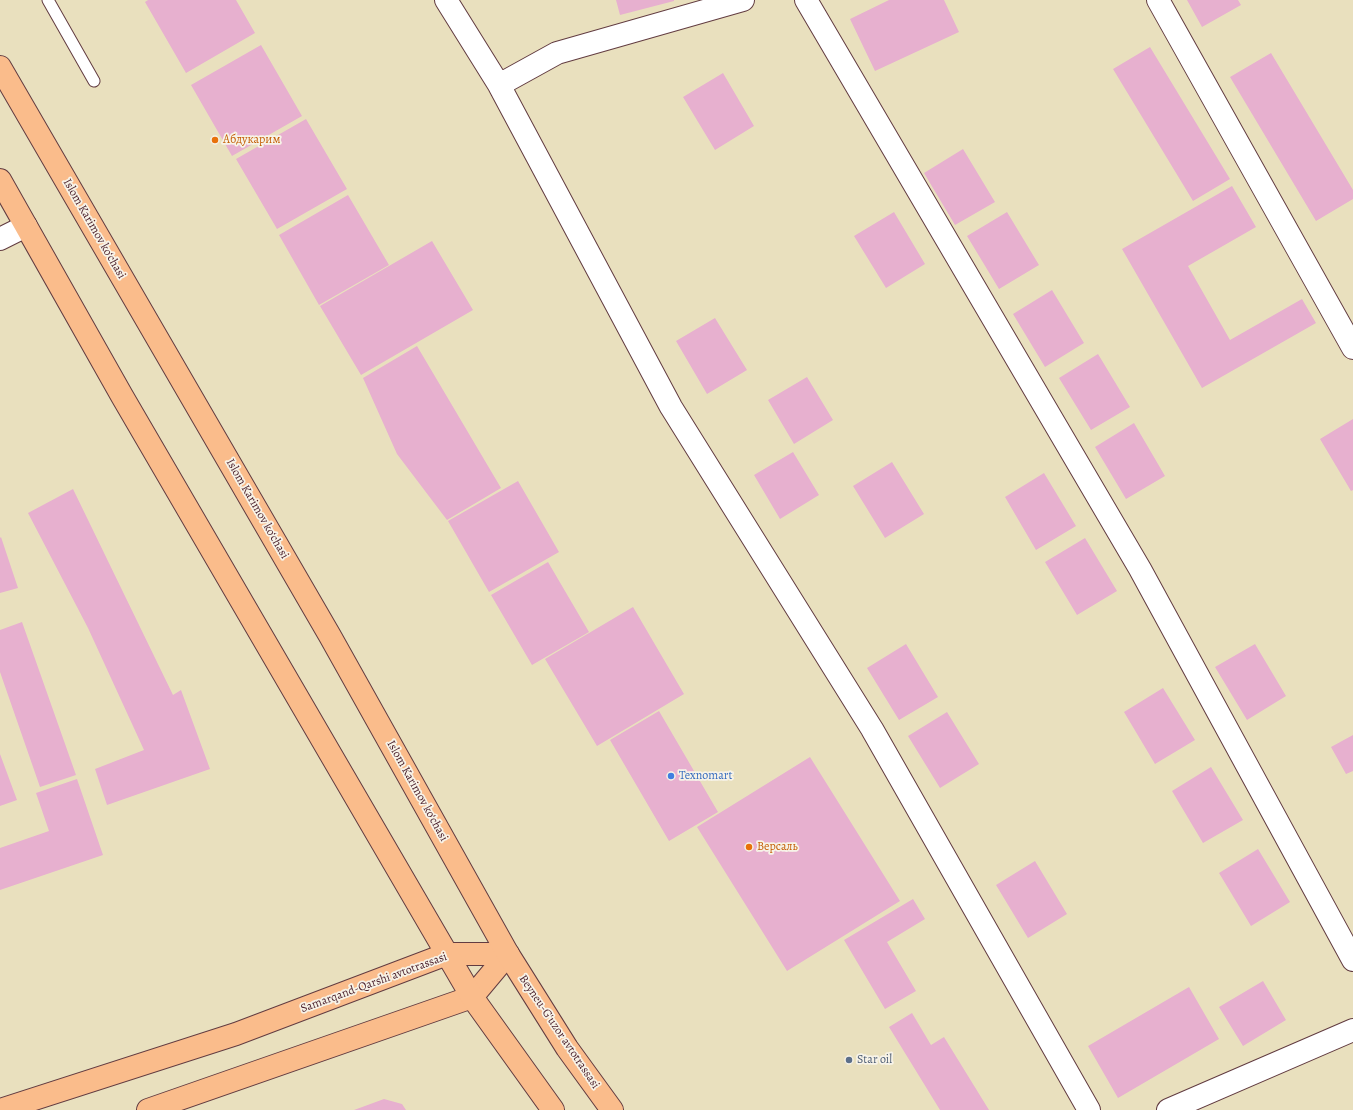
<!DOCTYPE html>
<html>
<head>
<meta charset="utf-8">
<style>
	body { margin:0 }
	canvas { display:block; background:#e9e0be }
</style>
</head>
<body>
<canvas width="1353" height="1110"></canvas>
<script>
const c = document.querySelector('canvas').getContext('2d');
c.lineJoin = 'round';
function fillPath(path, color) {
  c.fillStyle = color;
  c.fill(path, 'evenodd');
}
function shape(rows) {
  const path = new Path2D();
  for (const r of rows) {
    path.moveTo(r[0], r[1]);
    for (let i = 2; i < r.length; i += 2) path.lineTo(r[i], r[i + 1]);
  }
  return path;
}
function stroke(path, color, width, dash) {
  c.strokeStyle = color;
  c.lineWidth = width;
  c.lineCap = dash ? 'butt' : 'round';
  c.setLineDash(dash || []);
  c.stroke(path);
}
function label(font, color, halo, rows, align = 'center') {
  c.font = font + ' Alegreya,serif';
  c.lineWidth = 3.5;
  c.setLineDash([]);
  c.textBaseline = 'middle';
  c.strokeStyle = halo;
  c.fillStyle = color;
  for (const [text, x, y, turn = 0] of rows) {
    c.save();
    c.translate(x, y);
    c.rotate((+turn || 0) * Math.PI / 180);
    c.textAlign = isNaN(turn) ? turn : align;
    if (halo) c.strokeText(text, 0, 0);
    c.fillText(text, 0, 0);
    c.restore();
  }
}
fillPath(shape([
	[148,0,236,0,255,33,186,73,145,2],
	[616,0,674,0,674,1,620,15],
	[889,0,944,0,959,32,875,71,850,19],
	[1187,0,1238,0,1241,5,1202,27],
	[261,45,302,116,232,156,191,85],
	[1150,47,1230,179,1193,201,1113,69],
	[1271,53,1353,190,1353,199,1316,221,1230,77],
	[723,73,754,126,715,150,683,97],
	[306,119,347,189,277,229,236,159],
	[963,149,995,202,955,225,924,173],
	[1232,186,1256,227,1188,266,1230,340,1302,299,1316,323,1202,388,1122,249],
	[348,195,389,265,319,305,279,235],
	[894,212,925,264,886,288,854,236],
	[1007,212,1039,265,999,289,967,236],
	[432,241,473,310,361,375,320,306],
	[1052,290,1084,343,1045,367,1013,314],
	[715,318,747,370,707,394,676,341],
	[417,346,501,488,447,520,397,454,363,378],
	[1098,354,1130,407,1091,430,1059,378],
	[807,377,833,420,794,444,768,400],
	[1353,419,1353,490,1351,491,1320,439],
	[1134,423,1165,476,1126,499,1095,447],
	[793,452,819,495,780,519,754,475],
	[892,462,924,514,885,538,853,486],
	[1044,473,1076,526,1036,550,1005,497],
	[518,481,559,552,489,592,448,521],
	[73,489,173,695,181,690,210,769,107,805,95,769,144,750,88,628,28,513],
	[1,537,18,588,0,593,0,538],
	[1085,538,1117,591,1077,615,1045,562],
	[548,562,589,632,532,665,491,595],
	[633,607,684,694,597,746,545,659],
	[22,622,76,775,40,787,0,672,0,630],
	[906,644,938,697,899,720,867,668],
	[1255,644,1286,696,1247,720,1215,667],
	[1163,688,1195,740,1155,764,1124,712],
	[659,711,718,812,669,841,610,740],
	[947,712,979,764,940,788,908,736],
	[1353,735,1353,771,1346,774,1331,747],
	[0,754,17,800,0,806],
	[810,757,900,901,787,971,697,827],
	[1211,767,1243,820,1203,843,1172,791],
	[77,779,103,855,0,890,0,848,49,831,36,793],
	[1258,849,1290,902,1251,926,1219,873],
	[1035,861,1067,914,1028,938,996,885],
	[913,899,925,919,887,942,916,991,885,1009,844,940],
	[1263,981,1286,1020,1243,1046,1219,1007],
	[1189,987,1219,1039,1118,1098,1088,1046],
	[912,1013,931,1045,944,1037,989,1110,940,1110,889,1027],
	[384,1099,402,1104,406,1110,354,1110]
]), '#e7b0cf');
const service = shape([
	[48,0,94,81]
]);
const minor = shape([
	[446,0,499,85,671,407,872,729,1089,1110],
	[806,0,1140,569,1353,960],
	[1158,0,1353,348],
	[499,85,557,53,743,0],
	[0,239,26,226],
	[1168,1110,1353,1030]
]);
const primary = shape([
	[0,1110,236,1034,447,954,508,954],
	[148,1110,472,997,508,954]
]);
const trunk = shape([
	[0,67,330,636,508,954,567,1048,612,1110],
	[0,180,122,396,472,997,553,1110]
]);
stroke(service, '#623c41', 13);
stroke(minor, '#623c41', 24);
stroke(primary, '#623c41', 24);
stroke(trunk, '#623c41', 24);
stroke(service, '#fff', 11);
stroke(minor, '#fff', 22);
stroke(primary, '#fabc8b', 22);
stroke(trunk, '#fabc8b', 22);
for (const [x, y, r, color] of [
	[215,140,4,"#e8710a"],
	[671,776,4,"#3f7fe0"],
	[749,847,4,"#e8710a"],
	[849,1060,4,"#5c6f8a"]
]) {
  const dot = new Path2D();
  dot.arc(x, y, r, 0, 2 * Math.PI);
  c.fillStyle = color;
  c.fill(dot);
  stroke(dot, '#f7f3e8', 1.5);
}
label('12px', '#c56008', '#f7f3e8', [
	["Абдукарим",223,140],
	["Версаль",757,847]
], 'left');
label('12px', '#4a1f2b', '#f7f3e8', [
	["Islom Karimov ko‘chasi",94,229,60],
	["Islom Karimov ko‘chasi",257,509,60],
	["Islom Karimov ko‘chasi",417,791,61],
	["Samarqand-Qarshi avtotrassasi",374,983,-20],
	["Beyneu-G'uzor avtotrassasi",559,1032,56]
]);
label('12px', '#366cbe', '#f7f3e8', [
	["Texnomart",679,776]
], 'left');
label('12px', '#4e5e75', '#f7f3e8', [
	["Star oil",857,1060]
], 'left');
</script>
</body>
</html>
